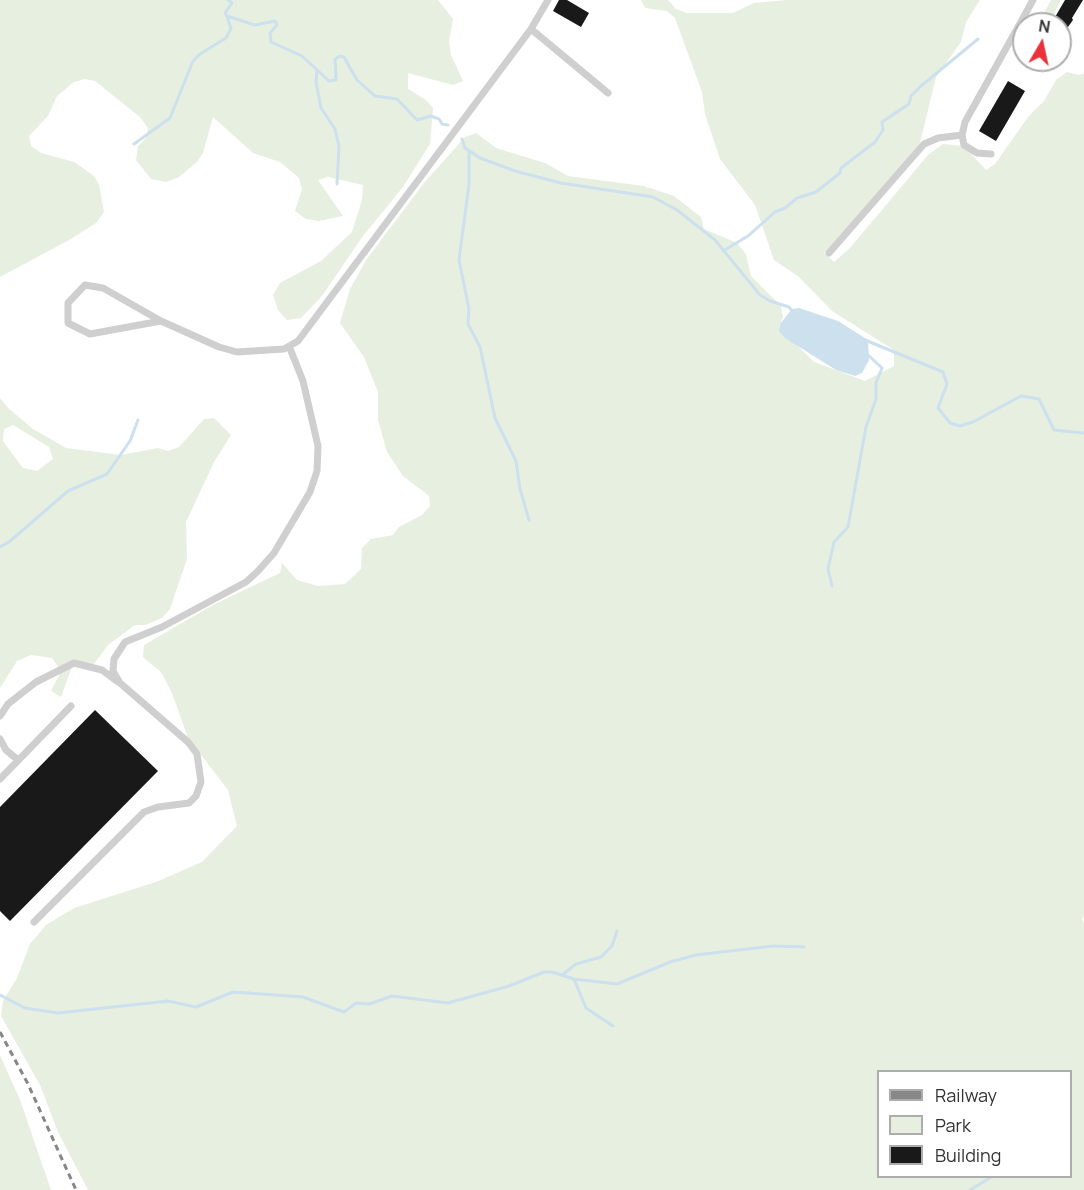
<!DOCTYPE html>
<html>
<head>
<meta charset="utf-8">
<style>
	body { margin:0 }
	#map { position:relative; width:1084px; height:1190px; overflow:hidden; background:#fff; font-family:Manrope,sans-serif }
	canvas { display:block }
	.legend { position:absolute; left:877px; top:1070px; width:195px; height:108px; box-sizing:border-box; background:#fff; border:2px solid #adadad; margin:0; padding:8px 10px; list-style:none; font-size:18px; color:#323232 }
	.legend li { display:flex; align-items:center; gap:12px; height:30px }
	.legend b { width:30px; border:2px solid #adadad }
	.north { position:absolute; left:1012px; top:12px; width:60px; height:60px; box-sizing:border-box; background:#fff; border:2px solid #adadad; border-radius:50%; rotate:9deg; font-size:16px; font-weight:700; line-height:24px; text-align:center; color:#323232 }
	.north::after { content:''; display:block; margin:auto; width:21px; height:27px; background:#ea323b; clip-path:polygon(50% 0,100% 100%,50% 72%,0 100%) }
</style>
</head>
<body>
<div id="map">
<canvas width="1084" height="1190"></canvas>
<ul class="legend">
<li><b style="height:8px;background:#878787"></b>Railway</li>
<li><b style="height:16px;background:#e7efe0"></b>Park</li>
<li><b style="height:16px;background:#191919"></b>Building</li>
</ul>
<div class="north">N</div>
</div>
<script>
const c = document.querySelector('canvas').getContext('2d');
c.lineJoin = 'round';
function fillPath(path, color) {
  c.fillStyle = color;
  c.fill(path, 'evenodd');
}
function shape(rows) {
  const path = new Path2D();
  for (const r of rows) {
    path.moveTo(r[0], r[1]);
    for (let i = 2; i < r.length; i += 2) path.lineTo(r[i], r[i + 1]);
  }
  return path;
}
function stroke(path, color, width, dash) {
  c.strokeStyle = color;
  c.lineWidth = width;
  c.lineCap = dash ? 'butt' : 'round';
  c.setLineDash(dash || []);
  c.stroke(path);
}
fillPath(shape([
	[0,0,438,0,453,19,449,41,451,55,463,81,453,85,408,73,408,89,426,100,433,108,430,144,403,187,363,236,322,296,301,318,287,320,278,310,273,295,280,283,321,261,352,232,362,200,363,185,328,177,318,180,343,216,319,221,306,219,295,211,302,189,299,178,280,162,253,153,213,117,203,153,197,162,179,177,166,182,151,179,136,160,138,146,146,138,148,128,140,117,95,81,85,79,74,82,57,96,48,116,29,136,31,146,41,153,74,162,93,175,99,184,104,212,96,223,71,239,0,277],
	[641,0,668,0,676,9,687,13,733,13,754,3,786,0,980,0,966,22,961,42,936,77,920,143,833,248,824,253,834,262,850,248,928,155,943,144,964,146,986,170,995,164,1028,117,1044,101,1056,80,1067,72,1079,75,1084,73,1084,916,1082,919,1084,923,1084,1190,88,1190,58,1132,40,1085,1,1016,3,1001,17,978,30,944,46,925,74,908,156,882,202,862,237,826,228,790,188,738,172,693,161,672,143,657,144,645,213,605,280,573,282,563,297,580,318,586,345,584,361,569,362,548,371,539,393,535,399,527,422,515,430,506,429,496,403,476,387,452,378,420,378,392,364,357,340,323,350,289,366,260,424,183,465,137,476,133,496,148,545,163,568,176,644,186,674,196,701,217,704,229,737,243,746,254,751,276,781,306,783,317,779,327,814,362,865,381,894,366,894,350,832,311,799,277,774,260,755,205,720,159,705,114,702,92,675,18,667,11,645,8],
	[878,1072,1070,1072,1070,1176,878,1176],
	[1051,0,1061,0,1049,24,1038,24],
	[0,398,8,408,33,429,66,448,121,455,158,448,168,451,179,447,204,419,214,418,231,435,214,462,186,522,187,559,170,609,162,618,145,625,135,625,108,645,94,664,72,667,61,697,51,691,61,671,52,658,31,655,17,661,0,688],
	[13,425,49,447,53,459,37,471,23,468,3,441,4,429],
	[0,1055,20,1100,51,1190,0,1190]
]), '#e7efe0');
fillPath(shape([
	[799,308,838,321,868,340,869,360,862,373,855,376,836,370,785,338,779,331,780,324,792,309]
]), '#cce0ee');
stroke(shape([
	[227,16,255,25,275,21,277,25,270,33,271,42,302,56,329,81,336,80,335,59,340,56,344,57,357,80,375,96,397,99,417,120,431,116,439,119,442,124,448,125],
	[227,16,225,13,232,3,228,0],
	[317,71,316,82,321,108,335,129,339,146,337,184],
	[462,139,465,148,480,158,515,171,561,183,653,197,677,210,715,240,760,295,770,301,789,307,792,311],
	[134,144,170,118,193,61,200,54,226,38,231,29,227,16],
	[469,151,469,184,459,260,469,309,468,324,480,347,495,418,516,461,520,489,529,520],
	[723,251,748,236,775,212,785,208,797,198,816,192,840,173,841,168,875,142,883,130,882,122,909,104,911,96,921,86,978,39],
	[865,340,943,372,947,384,938,408,950,423,960,426,973,422,1021,396,1039,399,1054,430,1084,433],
	[0,547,9,542,68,491,107,474,130,441,138,420],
	[832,586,828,569,834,542,848,527,866,427,876,399,876,383,882,368,867,354],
	[562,975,576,964,601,957,612,946,617,931],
	[574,979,586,1008,613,1026],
	[0,995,25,1008,58,1013,168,1001,196,1007,233,992,303,997,344,1012,356,1003,369,1004,392,996,448,1003,509,986,544,972,552,972,574,979,617,984,670,962,696,955,773,946,804,947],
	[970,1190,993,1176]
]), '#cce0ee', 3);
fillPath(shape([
	[559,0,567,0,589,13,581,27,553,11],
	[1065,0,1083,0,1072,18,1073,20,1060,38,1060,24,1051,24],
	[1008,81,1025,91,996,141,979,131],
	[95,710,158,771,10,921,0,911,0,807]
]), '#191919');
stroke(shape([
	[548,0,531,29,608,93],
	[991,154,977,153,964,145,962,135,965,122,1033,0],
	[829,253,924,144,938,138,962,135],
	[161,321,90,334,68,323,68,303,85,285,103,288,161,321,219,347,237,352,284,349,298,341,531,29],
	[0,716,8,704,36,682,74,663,102,670,118,682],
	[0,739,6,750,18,760],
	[0,779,71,706],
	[34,922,144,812,158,807,189,803,196,796,201,782,197,754,188,742,120,683,113,671,114,659,125,642,162,627,246,582,258,571,274,553,310,492,317,471,318,446,303,381,289,346]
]), '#cfcfcf', 7);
stroke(shape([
	[0,1032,28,1084,76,1190]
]), '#878787', 3, [6, 4.5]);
</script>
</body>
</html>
